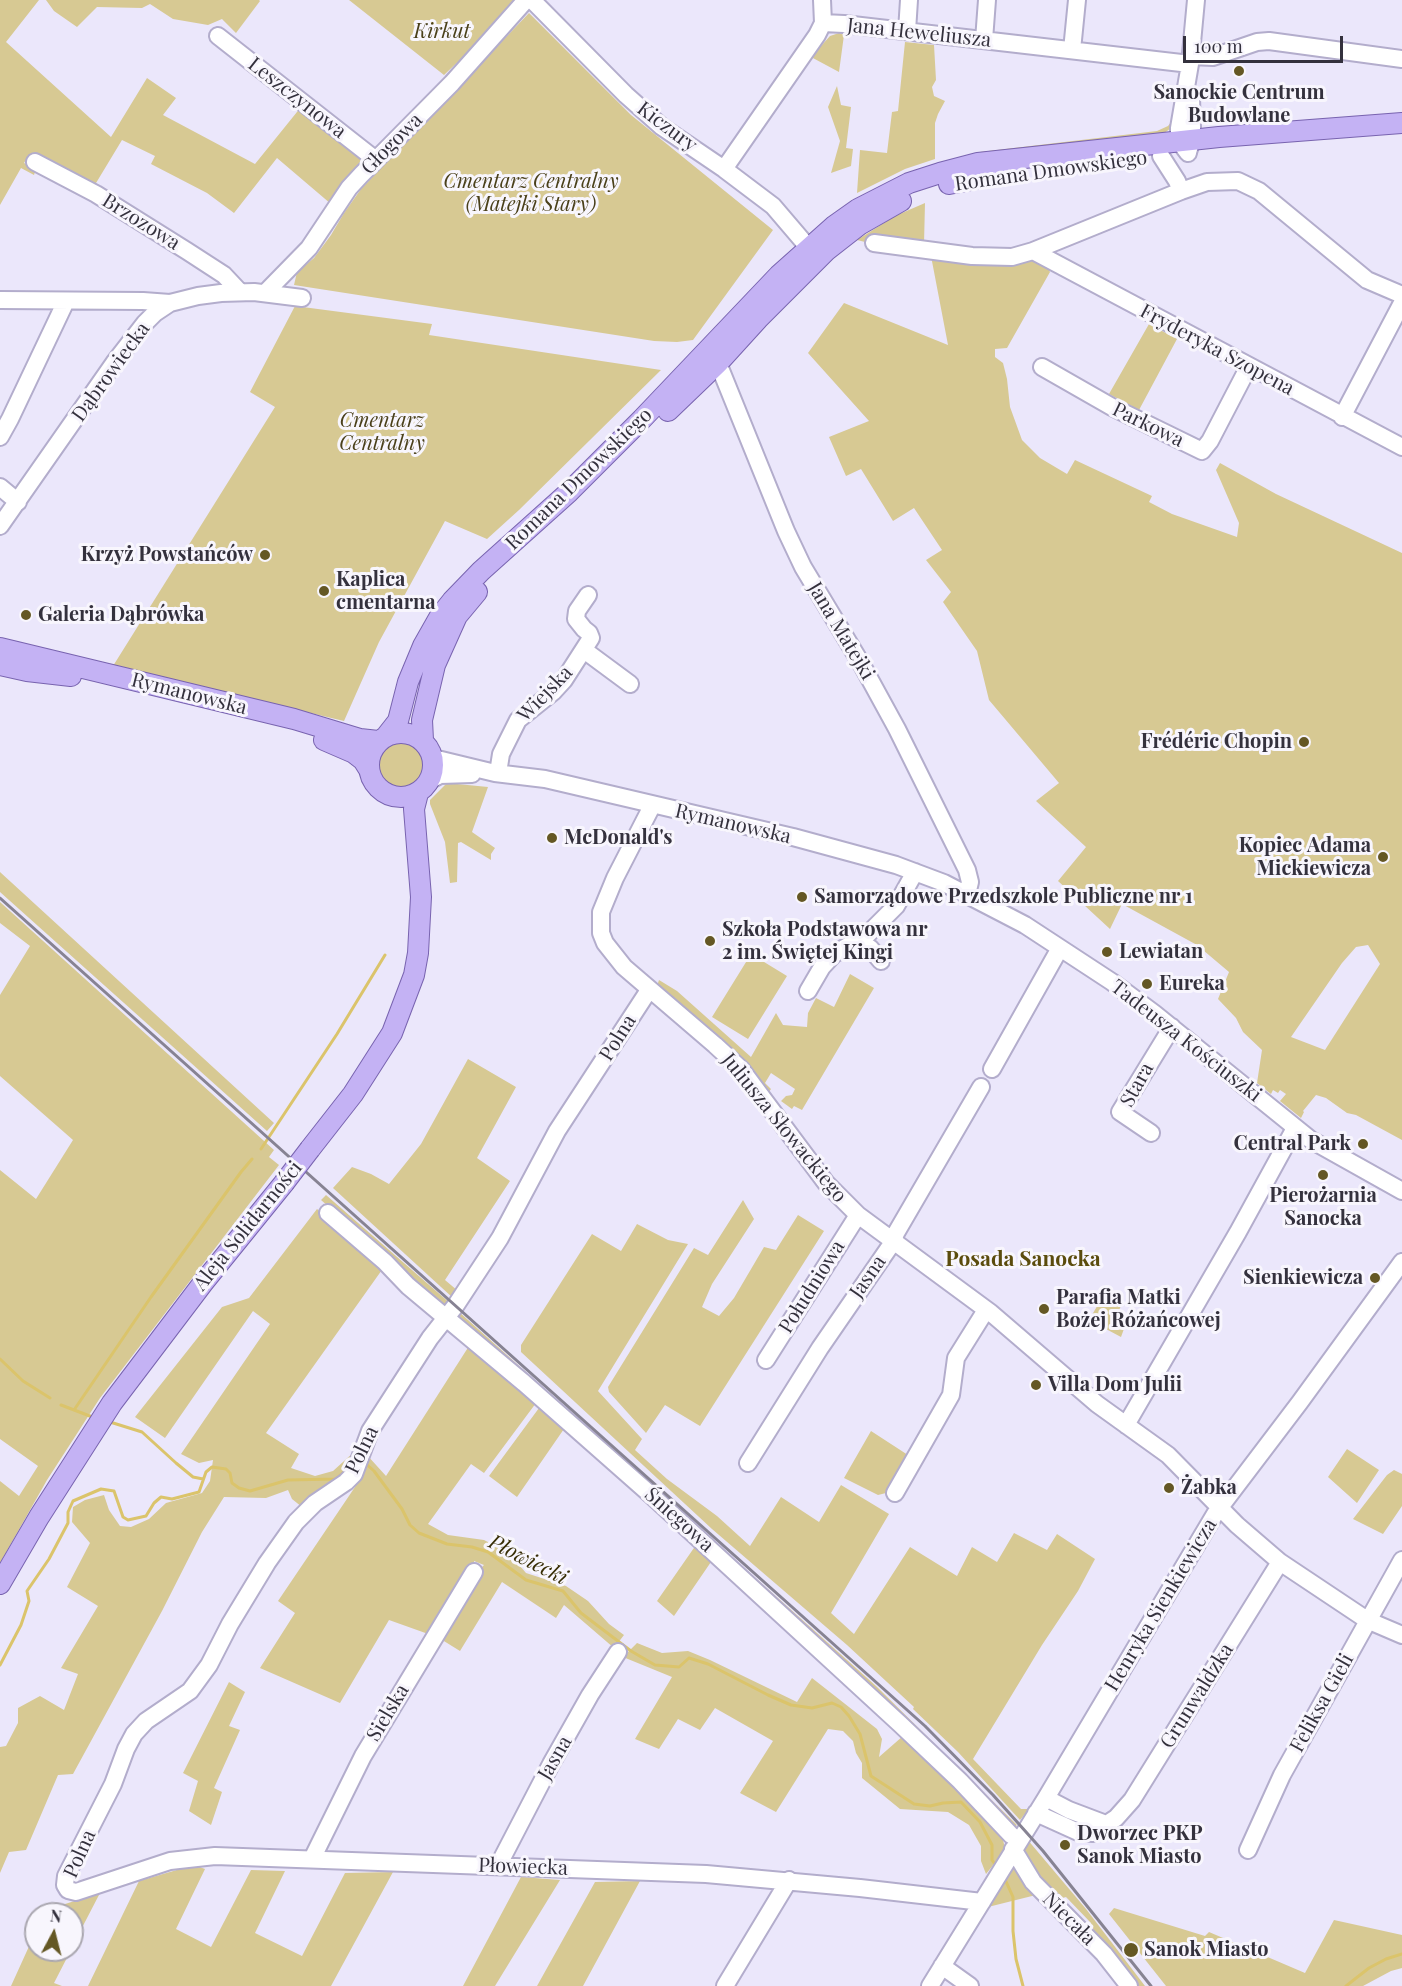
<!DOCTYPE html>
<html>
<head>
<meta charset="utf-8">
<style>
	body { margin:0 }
	#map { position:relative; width:1402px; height:1986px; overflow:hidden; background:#ebe7fb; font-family:"Playfair Display",serif }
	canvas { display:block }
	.north { position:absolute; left:24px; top:1902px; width:60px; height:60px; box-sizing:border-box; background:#f8f6fd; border:2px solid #aaa7b0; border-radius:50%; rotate:7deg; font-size:16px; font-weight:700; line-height:24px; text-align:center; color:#34313d }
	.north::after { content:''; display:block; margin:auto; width:21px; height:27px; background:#645724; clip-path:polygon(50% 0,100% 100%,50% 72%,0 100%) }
	.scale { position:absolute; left:1183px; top:36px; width:160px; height:27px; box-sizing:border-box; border:3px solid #34313d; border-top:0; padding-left:8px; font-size:18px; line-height:21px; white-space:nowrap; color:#34313d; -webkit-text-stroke:4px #f8f6fd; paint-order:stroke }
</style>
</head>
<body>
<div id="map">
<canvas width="1402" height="1986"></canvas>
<div class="north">N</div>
<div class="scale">100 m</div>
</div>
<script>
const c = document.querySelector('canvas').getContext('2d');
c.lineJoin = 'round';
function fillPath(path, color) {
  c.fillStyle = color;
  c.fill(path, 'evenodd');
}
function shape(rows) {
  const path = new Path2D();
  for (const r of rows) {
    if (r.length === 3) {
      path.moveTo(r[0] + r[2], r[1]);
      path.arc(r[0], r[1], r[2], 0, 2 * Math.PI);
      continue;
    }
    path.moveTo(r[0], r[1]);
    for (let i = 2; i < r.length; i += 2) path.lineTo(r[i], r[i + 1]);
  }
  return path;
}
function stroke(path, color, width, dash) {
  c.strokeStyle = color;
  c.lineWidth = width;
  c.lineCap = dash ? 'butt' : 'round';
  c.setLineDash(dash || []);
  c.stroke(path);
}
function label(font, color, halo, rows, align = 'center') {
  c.font = font + ' "Playfair Display",serif';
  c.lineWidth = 6;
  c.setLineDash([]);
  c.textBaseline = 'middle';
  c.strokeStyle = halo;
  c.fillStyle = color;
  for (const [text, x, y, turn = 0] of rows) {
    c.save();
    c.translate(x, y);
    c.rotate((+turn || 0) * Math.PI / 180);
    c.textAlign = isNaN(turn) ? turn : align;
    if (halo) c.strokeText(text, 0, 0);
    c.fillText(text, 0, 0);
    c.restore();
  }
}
fillPath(shape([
	[0,0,39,0,6,42,111,137,147,78,176,98,163,115,255,164,301,107,364,158,363,164,331,204,277,158,234,213,207,193,151,164,155,156,122,140,93,188,28,156,24,163,36,169,34,175,21,168,0,205],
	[46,0,259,0,260,1,236,33,222,19,208,25,173,19,150,4,142,8,97,7,77,27,54,11],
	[349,0,515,0,482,39,444,75],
	[529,13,631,115,773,230,693,340,677,342,654,341,294,285,297,272,314,258,331,235,344,213,361,189],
	[839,33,844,35,839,72,811,57,830,36],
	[905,42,934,45,936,80,932,87,934,96,945,101,938,114,935,123,935,159,905,169,857,193,860,150,887,153,892,112,898,111],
	[837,86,841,105,851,107,846,148,853,149,851,166,831,173,840,141,828,107],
	[1172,121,1174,122,1171,128,1163,134,981,156,980,152,1157,131,1168,126],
	[925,203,924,244,870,238,865,242,857,240,895,216],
	[931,256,1034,258,1046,264,1050,272,1007,348,995,349,995,357,1003,363,1007,379,1010,407,1022,440,1040,458,1067,474,1075,460,1152,496,1149,502,1172,514,1237,537,1239,523,1216,470,1220,463,1276,494,1402,553,1402,1140,1356,1115,1347,1113,1326,1098,1316,1095,1303,1111,1304,1112,1301,1118,1280,1101,1286,1094,1280,1090,1278,1093,1273,1090,1271,1094,1257,1083,1262,1050,1243,1032,1236,1018,1218,999,1229,972,1197,945,1122,904,1110,929,1058,881,1086,847,1036,801,1059,783,989,700,977,651,943,602,951,592,926,560,942,550,914,508,893,521,861,469,846,476,829,437,869,421,808,353,844,303,948,345],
	[1368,945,1380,964,1325,1050,1291,1037,1342,963,1356,947],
	[295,306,432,324,429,335,661,370,519,510,487,539,445,521,379,642,344,721,113,666,275,407,250,392],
	[1149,324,1177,339,1139,410,1109,394],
	[401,764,25],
	[447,783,488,787,472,832,495,848,491,854,491,860,461,842,458,843,457,882,450,883,445,842,430,804,430,800],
	[0,872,274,1123,267,1131,0,892],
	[0,902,274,1150,269,1157,279,1165,100,1398,47,1480,0,1563,0,1481,19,1496,38,1466,0,1439,0,1170,36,1199,73,1140,0,1076,0,995,30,946,0,923],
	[751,954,787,976,748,1039,712,1017],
	[850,974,874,988,802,1110,794,1106,792,1109,781,1101,786,1096,792,1095,795,1089,771,1073,765,1083,771,1089,769,1092,747,1064,719,1037,657,986,659,980,677,991,751,1057,776,1013,783,1025,807,1027,808,1013,816,998,834,1007],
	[468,1059,516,1087,477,1158,510,1181,445,1280,458,1291,453,1298,333,1188,352,1167,371,1174,389,1184,421,1144],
	[326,1195,451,1304,447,1309,321,1200],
	[743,1200,754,1219,712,1284,702,1307,719,1316,734,1298,764,1247,776,1250,798,1215,824,1231,700,1426,665,1405,646,1433,609,1392,608,1387,694,1248,708,1255],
	[317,1209,384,1267,266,1433,299,1454,291,1468,315,1476,333,1471,354,1452,352,1471,302,1507,292,1499,288,1490,266,1498,224,1497,202,1532,162,1611,73,1774,58,1775,26,1850,9,1852,0,1873,0,1747,6,1746,18,1723,18,1708,40,1696,64,1710,78,1674,61,1668,98,1606,67,1587,90,1543,72,1522,73,1507,85,1500,104,1495,109,1510,120,1526,131,1527,149,1519,166,1503,202,1493,210,1481,213,1460,199,1463,181,1454,270,1324,253,1311,165,1438,135,1417,222,1307,249,1298],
	[637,1224,668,1240,688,1244,598,1391,642,1439,635,1450,667,1479,717,1516,750,1546,781,1497,819,1522,841,1485,889,1514,831,1613,854,1634,910,1547,957,1576,972,1547,997,1562,1014,1533,1047,1550,1057,1534,1095,1559,1078,1591,1042,1645,973,1759,1021,1809,1029,1809,1020,1820,958,1752,913,1709,914,1707,847,1645,712,1529,521,1352,521,1345,592,1234,621,1251],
	[1103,1296,1121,1306,1115,1318,1119,1320,1118,1323,1125,1326,1121,1337,1089,1320],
	[458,1311,876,1686,1017,1825,1011,1830,456,1316],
	[469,1346,536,1403,484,1473,471,1464,428,1524,448,1535,484,1540,509,1553,526,1573,566,1586,588,1601,609,1624,624,1635,614,1648,564,1605,556,1618,502,1582,460,1651,439,1638,478,1571,484,1565,474,1561,474,1566,431,1635,389,1620,340,1703,260,1668,295,1613,278,1601,355,1487,367,1455,386,1476],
	[539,1408,566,1426,517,1497,489,1476],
	[871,1431,911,1457,890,1492,878,1495,844,1478],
	[1347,1449,1379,1470,1357,1503,1328,1477],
	[1394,1470,1402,1474,1402,1506,1383,1534,1353,1519,1387,1475],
	[696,1545,713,1559,674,1616,657,1601],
	[637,1643,662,1653,688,1651,710,1660,797,1702,812,1678,877,1729,882,1739,879,1757,903,1736,962,1789,1002,1836,1005,1848,1002,1854,986,1874,981,1861,981,1846,969,1825,948,1812,900,1809,862,1778,862,1763,856,1753,853,1741,843,1731,828,1729,776,1812,740,1793,773,1741,715,1708,700,1730,678,1719,659,1749,635,1739,672,1677,623,1657],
	[229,1682,245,1692,229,1726,240,1730,214,1788,222,1792,211,1825,189,1811,198,1781,183,1773],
	[1027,1839,1086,1909,1145,1986,1138,1986,1096,1936,1091,1923,1066,1897,1059,1899,1054,1897,1030,1864,1022,1845],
	[1015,1857,1040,1894,988,1907],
	[194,1865,205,1869,176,1929,211,1947,251,1870,285,1871,255,1933,302,1956,345,1873,393,1872,331,1986,88,1986,139,1881],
	[521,1877,560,1880,495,1986,463,1986],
	[640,1881,583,1986,537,1986,595,1882],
	[100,1893,72,1947,72,1914,44,1914,46,1910],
	[1114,1908,1205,1936,1209,1932,1305,1973,1334,1920,1402,1935,1402,1968,1391,1971,1363,1986,1166,1986,1109,1914],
	[36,1931,36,1950,71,1950,54,1983,62,1986,11,1986]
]), '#d7c993');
stroke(shape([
	[261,1149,337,1034,385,955],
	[0,1359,23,1381,50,1398],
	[61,1405,95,1418],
	[74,1410,151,1297,241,1172,252,1159],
	[110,1422,142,1432,176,1463,193,1477,203,1479],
	[364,1462,374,1471,402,1509,410,1525,419,1533,447,1544,472,1547,488,1552,526,1580,563,1591,581,1613,631,1651,655,1665,679,1667,689,1658,708,1664,768,1695,791,1705,812,1708,832,1703,841,1707,849,1716,860,1734,871,1776,914,1804,930,1806,943,1803,961,1802,980,1822,992,1845,992,1860,997,1867],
	[0,1665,21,1625,29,1601,27,1591,49,1559,68,1523,68,1512,73,1501,101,1489,114,1491,123,1517,128,1520,146,1516,154,1503,161,1497,172,1499,199,1492,206,1472,212,1467,226,1469,230,1473,232,1483,239,1488,250,1491,288,1480,336,1479,348,1468],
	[1004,1877,1013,1897,1013,1931,1016,1959,1023,1986],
	[1346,1986,1369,1968,1386,1959,1402,1954]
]), '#dbc46b', 3);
const minor = shape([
	[532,0,626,95,662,127,724,169,773,206,808,247,808,261],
	[822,0,823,23],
	[823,23,844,24,1190,64],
	[907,31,909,0],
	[218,36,376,160],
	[984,40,987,0],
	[1072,50,1077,0],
	[1191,56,1213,57,1257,42,1269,41,1402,59],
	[1188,152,1192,140,1192,127,1191,98],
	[1188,153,1179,141,1179,128,1190,64,1196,0],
	[1161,156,1177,181,1181,191],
	[35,162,96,194,187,251,224,275,240,292],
	[724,169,817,35,823,23],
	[874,243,972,256,1012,257,1033,251,1181,191,1207,182,1238,181,1259,191,1367,280,1402,295],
	[1033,251,1402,447],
	[265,293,309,248,349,188,361,175,452,83,526,0],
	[0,300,143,301,170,303],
	[718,363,786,531,803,567,862,665,897,729,967,870,970,882,967,894],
	[1042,367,1112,407,1202,451,1210,441,1249,366],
	[1342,417,1402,303],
	[0,437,10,419,66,301],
	[0,487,18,502],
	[0,526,114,363,145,323,155,313,170,303,198,296,221,293,254,292,302,298],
	[584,650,630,684],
	[433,758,495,773,545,779,793,837,896,865,944,883,1025,925,1112,982,1155,1014,1311,1140,1402,1191],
	[498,773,501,754,518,720,553,692,564,680,591,638,589,633,584,629,576,619,577,611,588,595],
	[429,781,440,775,472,774],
	[652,806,615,878,601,912,601,933,605,943,624,967,715,1045,741,1069,826,1183,858,1215,991,1313,1097,1404,1168,1455,1237,1525,1280,1562,1367,1620,1402,1635],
	[857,942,870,948,881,961],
	[649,990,557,1131,500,1238,456,1305,430,1338,370,1431,354,1474,346,1482,315,1503,296,1522,267,1563,230,1624,209,1665,190,1691,146,1721,134,1734,126,1749,113,1784,66,1876,65,1885,68,1890,76,1892,170,1861,215,1856,706,1874,860,1888,982,1902],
	[808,991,822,967,834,954,867,935,896,906,915,872],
	[992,1069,1060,948],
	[1151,1133,1120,1112,1172,1027],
	[328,1213,385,1262,408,1286,524,1383,651,1495,900,1724,960,1781,1011,1835,1019,1840],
	[766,1360,858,1215],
	[1126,1425,1238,1232,1295,1128],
	[748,1463,820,1348,893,1242,896,1233,981,1087],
	[895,1493,951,1395,956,1358,986,1310],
	[1046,1798,1069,1810,1106,1824],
	[1036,1813,1078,1832,1093,1833,1116,1818,1132,1800,1280,1562],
	[1013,1849,1033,1882,1104,1954,1129,1986],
	[1248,1850,1282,1775,1402,1560],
	[312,1859,363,1756,474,1572],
	[498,1866,551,1764,590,1695,618,1652],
	[942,1966,970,1986],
	[725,1986,789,1880],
	[930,1986,1046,1798,1215,1514,1300,1402,1402,1262]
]);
const major = shape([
	[949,184,1014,172],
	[668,411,718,363,758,319,827,250,859,225,901,201],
	[0,648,294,719,360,739,378,741],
	[0,665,27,671,71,676],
	[401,765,32],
	[387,735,398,721,408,682,423,646,440,616,452,601,481,571,569,492,642,419,779,275,834,226,858,209,909,183,940,173,978,163,1219,137,1402,123],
	[324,740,354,753,363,760,368,768],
	[423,740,422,720,435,665,457,616,477,592],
	[310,1149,353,1094,392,1033,414,975,418,953,421,897,414,809,418,793],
	[0,1584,39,1517,112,1403,203,1283,284,1183]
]);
stroke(minor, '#b3adcc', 20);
stroke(major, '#7863af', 22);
stroke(minor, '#fff', 16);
stroke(major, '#c4b2f4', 20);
stroke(shape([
	[0,898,925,1726,993,1795,1043,1851,1151,1986]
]), '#878393', 3);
const majorBridge = shape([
	[284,1183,310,1149]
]);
stroke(majorBridge, '#7863af', 22, []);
stroke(majorBridge, '#c4b2f4', 20);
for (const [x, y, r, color] of [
	[1239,71,6,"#645724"],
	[265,555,6,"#645724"],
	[324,591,6,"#645724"],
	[26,615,6,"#645724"],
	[1304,742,6,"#645724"],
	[552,838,6,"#645724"],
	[1383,857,6,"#645724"],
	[802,897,6,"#645724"],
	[710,941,6,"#645724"],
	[1107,952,6,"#645724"],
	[1147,984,6,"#645724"],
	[1363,1144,6,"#645724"],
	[1323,1175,6,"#645724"],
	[1375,1278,6,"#645724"],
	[1044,1309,6,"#645724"],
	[1036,1385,6,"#645724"],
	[1169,1488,6,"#645724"],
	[1065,1845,6,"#645724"],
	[1131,1950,8,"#645724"]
]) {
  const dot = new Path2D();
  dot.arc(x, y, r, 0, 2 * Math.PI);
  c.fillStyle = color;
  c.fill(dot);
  stroke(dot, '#f8f6fd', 2);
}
label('italic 20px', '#4a401a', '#f8f6fd', [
	["Kirkut",442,32],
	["Cmentarz Centralny",531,182],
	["(Matejki Stary)",531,205],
	["Cmentarz",382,421],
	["Centralny",382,444]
]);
label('20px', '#34313d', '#f8f6fd', [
	["Jana Heweliusza",919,33,6],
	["Leszczynowa",297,98,38],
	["Kiczury",667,127,37],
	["Głogowa",392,144,-45],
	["Romana Dmowskiego",1051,171,-8],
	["Brzozowa",141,222,32],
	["Fryderyka Szopena",1217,350,28],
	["Dąbrowiecka",111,372,-54],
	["Parkowa",1148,425,26],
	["Romana Dmowskiego",579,479,-44],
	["Jana Matejki",841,631,59],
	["Rymanowska",189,694,14],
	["Wiejska",545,694,-46],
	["Rymanowska",733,824,13],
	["Polna",618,1038,-58],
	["Tadeusza Kościuszki",1186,1041,38],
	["Stara",1137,1085,-61],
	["Juliusza Słowackiego",784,1128,51],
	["Aleja Solidarności",248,1226,-51],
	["Jasna",868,1277,-55],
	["Południowa",812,1287,-58],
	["Polna",362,1450,-64],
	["Śniegowa",679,1520,42],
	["Henryka Sienkiewicza",1161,1605,-59],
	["Grunwaldzka",1197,1696,-58],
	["Feliksa Gieli",1322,1703,-61],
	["Sielska",388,1713,-59],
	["Jasna",555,1758,-60],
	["Polna",80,1854,-66],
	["Płowiecka",523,1867,2],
	["Niecała",1069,1919,45]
]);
label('bold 20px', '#34313d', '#f8f6fd', [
	["Sanockie Centrum",1239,93,"center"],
	["Budowlane",1239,116,"center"],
	["Krzyż Powstańców",253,555,"right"],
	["Kaplica",336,580],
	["cmentarna",336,603],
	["Galeria Dąbrówka",38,615],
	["Frédéric Chopin",1292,742,"right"],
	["McDonald's",564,838],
	["Kopiec Adama",1371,846,"right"],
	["Mickiewicza",1371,869,"right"],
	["Samorządowe Przedszkole Publiczne nr 1",814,897],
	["Szkoła Podstawowa nr",722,930],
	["2 im. Świętej Kingi",722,953],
	["Lewiatan",1119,952],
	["Eureka",1159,984],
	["Central Park",1351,1144,"right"],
	["Pierożarnia",1323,1196,"center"],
	["Sanocka",1323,1219,"center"],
	["Sienkiewicza",1363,1278,"right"],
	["Parafia Matki",1056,1298],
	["Bożej Różańcowej",1056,1321],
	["Villa Dom Julii",1048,1385],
	["Żabka",1181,1488],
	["Dworzec PKP",1077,1834],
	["Sanok Miasto",1077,1857],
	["Sanok Miasto",1144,1950]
], 'left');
label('bold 21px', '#5b4c0d', '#f8f6fd', [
	["Posada Sanocka",1023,1259]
]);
label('italic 21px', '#382e06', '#f8f6fd', [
	["Płowiecki",528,1560,27]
]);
</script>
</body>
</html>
